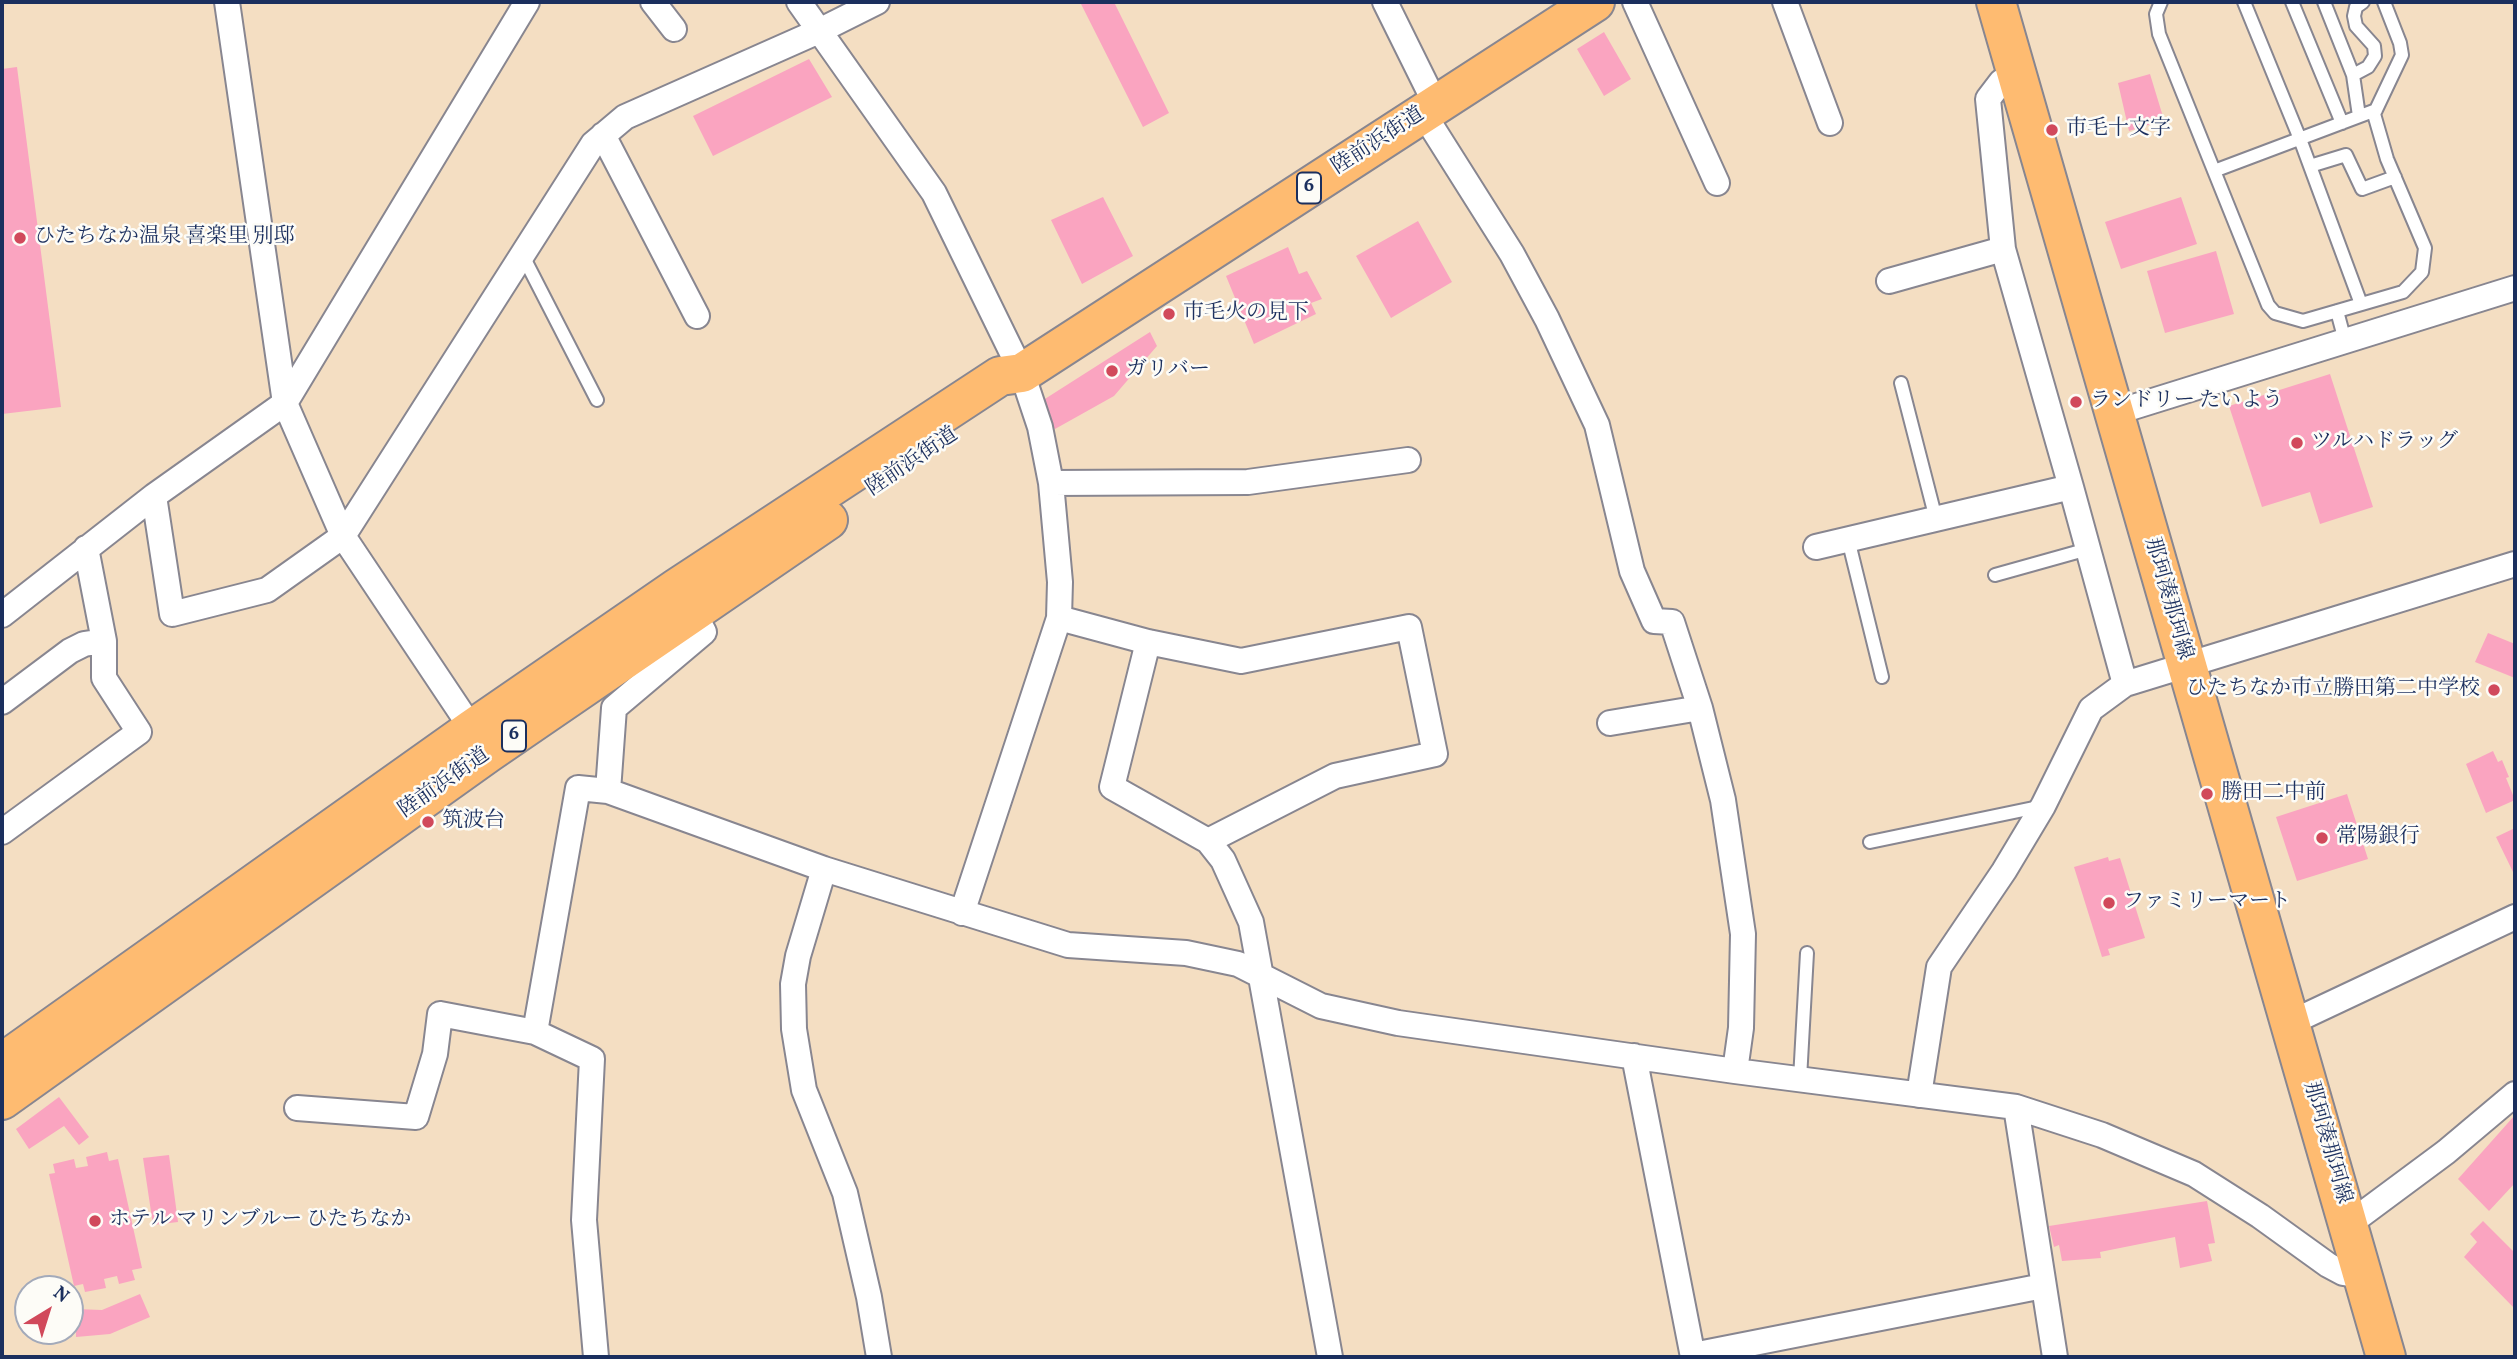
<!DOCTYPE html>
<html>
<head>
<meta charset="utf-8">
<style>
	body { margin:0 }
	#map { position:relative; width:2517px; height:1359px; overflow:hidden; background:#f4dec2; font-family:Vollkorn,serif }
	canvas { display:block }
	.frame { position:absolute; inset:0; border:4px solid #1b2f5e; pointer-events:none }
	.north { position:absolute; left:14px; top:1275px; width:70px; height:70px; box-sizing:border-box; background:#fdfcf7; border:2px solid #a3aaba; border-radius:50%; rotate:38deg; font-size:19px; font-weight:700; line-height:28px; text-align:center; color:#1b2f5e }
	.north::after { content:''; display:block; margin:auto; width:24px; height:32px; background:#d1495b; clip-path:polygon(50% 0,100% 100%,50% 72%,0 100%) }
</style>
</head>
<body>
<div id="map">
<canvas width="2517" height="1359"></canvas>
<div class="frame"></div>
<div class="north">N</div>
</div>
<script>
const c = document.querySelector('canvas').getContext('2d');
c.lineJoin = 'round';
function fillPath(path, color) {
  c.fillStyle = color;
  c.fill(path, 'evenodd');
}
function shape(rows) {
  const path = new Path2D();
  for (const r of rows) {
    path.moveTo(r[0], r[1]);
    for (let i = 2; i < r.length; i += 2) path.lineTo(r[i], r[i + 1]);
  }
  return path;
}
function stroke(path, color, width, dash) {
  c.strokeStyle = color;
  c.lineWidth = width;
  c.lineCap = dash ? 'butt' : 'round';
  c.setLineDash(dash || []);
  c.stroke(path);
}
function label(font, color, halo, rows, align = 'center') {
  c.font = font + ' Vollkorn,"Noto Serif JP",serif';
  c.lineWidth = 5;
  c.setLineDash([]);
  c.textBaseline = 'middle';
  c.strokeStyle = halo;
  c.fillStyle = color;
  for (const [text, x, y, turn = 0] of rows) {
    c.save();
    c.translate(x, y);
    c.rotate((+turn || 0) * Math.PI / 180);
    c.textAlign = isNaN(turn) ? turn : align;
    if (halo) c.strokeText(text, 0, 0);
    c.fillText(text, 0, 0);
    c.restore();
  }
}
fillPath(shape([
	[1080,2,1114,2,1169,113,1143,127],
	[1604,32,1631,79,1604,96,1577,49],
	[809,59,832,97,713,156,693,116],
	[17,67,61,407,2,414,2,69],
	[2150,74,2164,120,2129,131,2118,83],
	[1103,197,1133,256,1082,284,1051,220],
	[2181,197,2197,244,2121,269,2105,222],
	[1418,221,1452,282,1391,318,1356,256],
	[1288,247,1299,274,1307,271,1322,299,1311,303,1316,314,1254,344,1226,276],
	[2216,251,2234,314,2165,333,2147,271],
	[1150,332,1157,346,1114,396,1055,429,1037,404],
	[2330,374,2373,507,2320,524,2310,492,2262,507,2229,406],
	[2488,633,2515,644,2515,678,2475,662],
	[2493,751,2498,762,2502,760,2509,777,2506,778,2515,800,2486,813,2466,764],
	[2347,794,2368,859,2297,881,2276,817],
	[2515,828,2515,871,2513,872,2496,837],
	[2108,857,2109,861,2120,858,2145,938,2108,949,2110,955,2102,957,2074,867],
	[59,1097,89,1137,79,1145,64,1126,29,1149,16,1129],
	[2515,1115,2515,1183,2489,1211,2458,1179],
	[107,1152,109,1161,118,1159,142,1268,132,1270,135,1280,119,1284,117,1276,104,1279,106,1288,85,1292,83,1284,74,1286,49,1174,55,1173,53,1164,74,1159,76,1168,88,1166,86,1157],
	[169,1155,178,1222,153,1225,143,1158],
	[2207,1201,2215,1243,2208,1244,2212,1261,2180,1268,2175,1237,2100,1252,2101,1258,2062,1261,2059,1245,2054,1247,2049,1226],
	[2483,1221,2515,1253,2515,1309,2464,1257,2477,1242,2470,1234],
	[140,1294,150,1317,110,1334,76,1337,76,1309,102,1310]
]), '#faa4c0');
const lane = shape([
	[2161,2,2156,14,2159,34,2268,305,2275,313,2303,321,2403,292,2422,272,2425,248,2387,159,2374,114,2402,55,2400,43,2384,2],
	[2244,2,2300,139,2361,304],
	[2292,2,2342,123],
	[2324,2,2353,75],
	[2359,116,2353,75,2368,67,2375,56,2374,46,2356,26,2354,16,2356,7,2363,2],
	[2310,166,2346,155,2362,189,2395,177],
	[2214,171,2376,110],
	[522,254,597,400],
	[2337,311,2345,341],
	[1901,383,1936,519],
	[1848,539,1882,677],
	[1995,575,2088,549],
	[1870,842,2043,806],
	[1800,1079,1807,953]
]);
const street = shape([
	[227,2,285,403,343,536,480,741],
	[653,2,674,29],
	[799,2,934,193,1022,373,1040,427,1051,483,1060,582,1059,618,962,913],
	[1385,2,1436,105],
	[1635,2,1717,183],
	[1785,2,1830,123],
	[2016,72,2001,82,1988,99,2003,249,2071,487,2125,684],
	[1423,113,1512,254,1547,319,1597,425,1632,571,1654,621,1672,622,1700,708,1723,800,1743,934,1741,1028,1735,1071],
	[603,135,697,316],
	[1889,281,2003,249],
	[2114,413,2515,288],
	[1051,483,1248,482,1408,460],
	[154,496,172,614,267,590,343,536,593,144,625,117,819,31,877,2],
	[1816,547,2071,487],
	[2,615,154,496,285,403,527,2],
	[1059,618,1148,642,1241,661,1409,627,1435,754,1335,776,1208,841],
	[1148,642,1112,787,1208,841,1223,860,1251,922,1330,1357],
	[2,702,70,651,84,644,104,641],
	[1610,723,1700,708],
	[608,791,614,708,704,632,693,611],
	[2,832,139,732,104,678,104,641,86,548],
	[824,869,798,956,793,984,794,1029,804,1090,845,1193,869,1297,879,1357],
	[2290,1023,2515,917],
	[535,1032,578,788,608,791,824,869,1068,945,1186,953,1238,964,1321,1006,1398,1023,1735,1071,2016,1107,2102,1135,2194,1174,2260,1216,2328,1265,2343,1273,2363,1276],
	[1634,1056,1693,1357],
	[1919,1095,1939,967,2004,871,2043,806,2091,709,2125,684,2515,564],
	[2016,1107,2055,1357],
	[297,1108,416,1117,435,1054,440,1014,535,1032,592,1059,584,1220,596,1357],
	[2349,1224,2446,1152,2515,1094],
	[1693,1355,2043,1286]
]);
const primary = shape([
	[1996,2,2386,1357]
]);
const highway = shape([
	[2,1063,472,729,677,588,1000,376,1022,373,1595,2],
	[2,1100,488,753,828,520]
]);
stroke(lane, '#888690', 16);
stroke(street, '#888690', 28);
stroke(primary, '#888690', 42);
stroke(highway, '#888690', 42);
stroke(lane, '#fff', 12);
stroke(street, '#fff', 24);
stroke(primary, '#febb71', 38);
stroke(highway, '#febb71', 38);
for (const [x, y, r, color] of [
	[2052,130,7,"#d1495b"],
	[20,238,7,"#d1495b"],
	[1169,314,7,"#d1495b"],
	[1112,371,7,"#d1495b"],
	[2076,402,7,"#d1495b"],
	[2297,443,7,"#d1495b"],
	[2494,690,7,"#d1495b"],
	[2207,794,7,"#d1495b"],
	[428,822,7,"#d1495b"],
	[2322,838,7,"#d1495b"],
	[2109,903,7,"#d1495b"],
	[95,1221,7,"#d1495b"]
]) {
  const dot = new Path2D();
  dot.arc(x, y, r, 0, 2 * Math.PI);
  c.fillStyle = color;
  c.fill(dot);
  stroke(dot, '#fdfcf7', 2.5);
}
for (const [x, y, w] of [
	[1309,188,24],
	[514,736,24]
]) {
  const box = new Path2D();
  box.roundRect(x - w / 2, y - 15.5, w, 31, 5);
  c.fillStyle = '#fdfcf7';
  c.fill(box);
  stroke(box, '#1b2f5e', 2);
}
label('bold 19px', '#1b2f5e', null, [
	["6",1309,188],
	["6",514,736]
]);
label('21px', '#1b2f5e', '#fdfcf7', [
	["市毛十文字",2066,130],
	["ひたちなか温泉 喜楽里 別邸",34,238],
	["市毛火の見下",1183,314],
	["ガリバー",1126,371],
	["ランドリー たいよう",2090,402],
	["ツルハドラッグ",2311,443],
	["ひたちなか市立勝田第二中学校",2480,690,"right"],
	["勝田二中前",2221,794],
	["筑波台",442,822],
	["常陽銀行",2336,838],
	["ファミリーマート",2123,903],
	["ホテル マリンブルー ひたちなか",109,1221]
], 'left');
label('21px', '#1b2f5e', '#fdfcf7', [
	["陸前浜街道",1379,142,-33],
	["陸前浜街道",913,463,-34],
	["那珂湊那珂線",2167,599,74],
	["陸前浜街道",445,784,-35],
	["那珂湊那珂線",2326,1143,74]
]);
</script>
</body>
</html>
